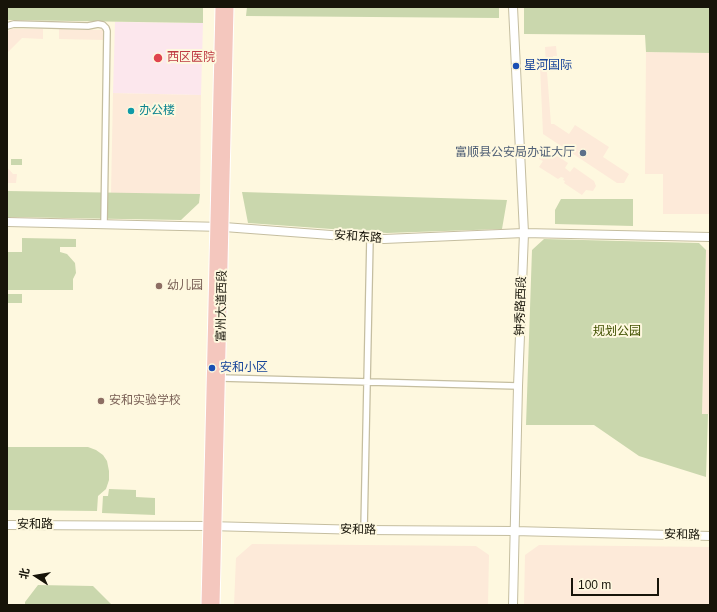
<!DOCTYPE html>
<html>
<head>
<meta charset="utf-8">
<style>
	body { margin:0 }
	#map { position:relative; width:717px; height:612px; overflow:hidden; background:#fef8df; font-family:Helvetica,"Noto Sans SC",sans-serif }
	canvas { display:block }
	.frame { position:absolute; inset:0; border:8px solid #171409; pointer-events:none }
	.north { position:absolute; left:16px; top:556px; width:40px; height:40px; -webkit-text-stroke:3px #fef8df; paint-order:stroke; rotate:282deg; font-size:11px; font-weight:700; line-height:16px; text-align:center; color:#171409 }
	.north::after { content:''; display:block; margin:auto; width:14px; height:18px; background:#171409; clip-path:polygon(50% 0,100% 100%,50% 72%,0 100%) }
	.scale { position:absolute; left:571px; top:578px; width:88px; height:18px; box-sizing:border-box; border:2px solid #171409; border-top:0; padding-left:5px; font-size:12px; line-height:14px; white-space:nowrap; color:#171409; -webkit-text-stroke:3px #fef8df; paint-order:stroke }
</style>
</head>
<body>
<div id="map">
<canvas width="717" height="612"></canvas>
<div class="frame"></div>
<div class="north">北</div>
<div class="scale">100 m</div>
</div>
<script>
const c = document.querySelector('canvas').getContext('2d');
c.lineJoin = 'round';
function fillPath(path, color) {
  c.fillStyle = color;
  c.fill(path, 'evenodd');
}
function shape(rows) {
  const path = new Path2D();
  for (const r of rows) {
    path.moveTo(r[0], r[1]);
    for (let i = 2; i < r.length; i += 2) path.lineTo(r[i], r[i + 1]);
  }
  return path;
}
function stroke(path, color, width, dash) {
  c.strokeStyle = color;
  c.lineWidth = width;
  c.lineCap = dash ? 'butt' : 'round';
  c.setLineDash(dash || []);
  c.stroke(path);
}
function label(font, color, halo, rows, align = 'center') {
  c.font = font + ' Helvetica,"Noto Sans SC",sans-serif';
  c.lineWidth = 4;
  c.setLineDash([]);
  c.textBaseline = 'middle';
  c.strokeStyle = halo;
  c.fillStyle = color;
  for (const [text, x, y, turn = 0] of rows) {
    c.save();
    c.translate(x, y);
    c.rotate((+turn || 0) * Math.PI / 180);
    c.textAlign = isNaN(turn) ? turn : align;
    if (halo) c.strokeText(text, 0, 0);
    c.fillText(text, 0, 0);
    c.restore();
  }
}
fillPath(shape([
	[11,29,43,29,43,39,22,38,7,53,7,58,7,32],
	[59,29,104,30,104,40,59,39],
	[556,46,557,56,553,56,554,71,547,72,551,124,554,124,569,134,575,125,609,147,603,157,629,174,624,183,617,183,543,134,540,66,546,66,545,47],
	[646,52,710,53,710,214,663,214,663,174,645,174],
	[113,93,201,95,200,194,111,193],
	[544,147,568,163,565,168,570,172,574,167,594,181,596,186,593,191,586,190,582,195,564,183,565,181,563,180,564,178,561,177,558,179,539,167,543,161,539,159,539,154],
	[7,167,13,174,17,174,16,183,7,183],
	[706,250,710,250,710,414,702,414],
	[252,544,476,546,489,555,488,605,234,605,236,558],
	[539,545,710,547,710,605,524,605,525,555]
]), '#fdead9');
fillPath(shape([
	[115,22,203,23,201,95,113,93]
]), '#fce7ed');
fillPath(shape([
	[7,7,203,7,203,23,7,20],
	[247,7,499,7,499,18,246,16],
	[524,7,710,7,710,53,646,52,645,35,524,34],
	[11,159,22,159,22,165,11,165],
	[7,191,200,194,199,203,181,220,7,217],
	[242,192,507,200,502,229,387,233,248,223],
	[561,199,633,199,633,226,555,224,555,210],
	[22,238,76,239,76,247,60,247,60,252,67,254,75,263,76,273,73,279,73,290,7,290,7,252,22,252],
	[544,239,699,243,706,250,702,414,708,414,706,477,639,456,594,425,526,425,532,250],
	[7,294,22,294,22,303,7,303],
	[7,447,88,447,96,450,103,455,107,461,109,471,109,480,106,489,98,496,97,511,7,510],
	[109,489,136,490,136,497,155,498,155,515,102,513,103,496,108,496],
	[38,585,93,586,112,605,25,605,25,602]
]), '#cad7ad');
const street = shape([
	[7,26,14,24,88,26,98,24,103,25,106,28,107,31,104,224],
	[221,378,518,386],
	[364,530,370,238]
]);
const secondary = shape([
	[7,222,224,227,384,239,524,233,710,237],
	[7,525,208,526,364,530,514,531,710,536],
	[513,605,518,386,524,233,513,7]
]);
const primary = shape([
	[206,605,220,7],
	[215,605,229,7]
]);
stroke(street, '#c5bea0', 8);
stroke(secondary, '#c5bea0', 10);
stroke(primary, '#fff', 11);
stroke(street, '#fff', 5.5);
stroke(secondary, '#fff', 8);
stroke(primary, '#f4c7be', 9);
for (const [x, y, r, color] of [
	[158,58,5,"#e0444e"],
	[516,66,4,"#1a4fb4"],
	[131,111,4,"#0f9aa8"],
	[583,153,4,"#5c6f8a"],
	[159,286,4,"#8d6e63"],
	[212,368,4,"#1a4fb4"],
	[101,401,4,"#8d6e63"]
]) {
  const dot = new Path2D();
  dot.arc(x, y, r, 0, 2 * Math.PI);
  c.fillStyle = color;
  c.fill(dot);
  stroke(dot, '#fef8df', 1.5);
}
label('12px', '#be3a42', '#fef8df', [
	["西区医院",167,58]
], 'left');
label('12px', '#164399', '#fef8df', [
	["星河国际",524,66],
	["安和小区",220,368]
], 'left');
label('12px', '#0d838f', '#fef8df', [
	["办公楼",139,111]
], 'left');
label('12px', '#4e5e75', '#fef8df', [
	["富顺县公安局办证大厅",575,153]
], 'right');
label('12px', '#171409', '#fef8df', [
	["安和东路",358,237,4],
	["富州大道西段",222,306,-89],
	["钟秀路西段",521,306,-88],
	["安和路",35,525],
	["安和路",358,530,1],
	["安和路",682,535,1]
]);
label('12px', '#785e54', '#fef8df', [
	["幼儿园",167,286],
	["安和实验学校",109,401]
], 'left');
label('12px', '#415000', '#fef8df', [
	["规划公园",617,332]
]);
</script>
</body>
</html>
